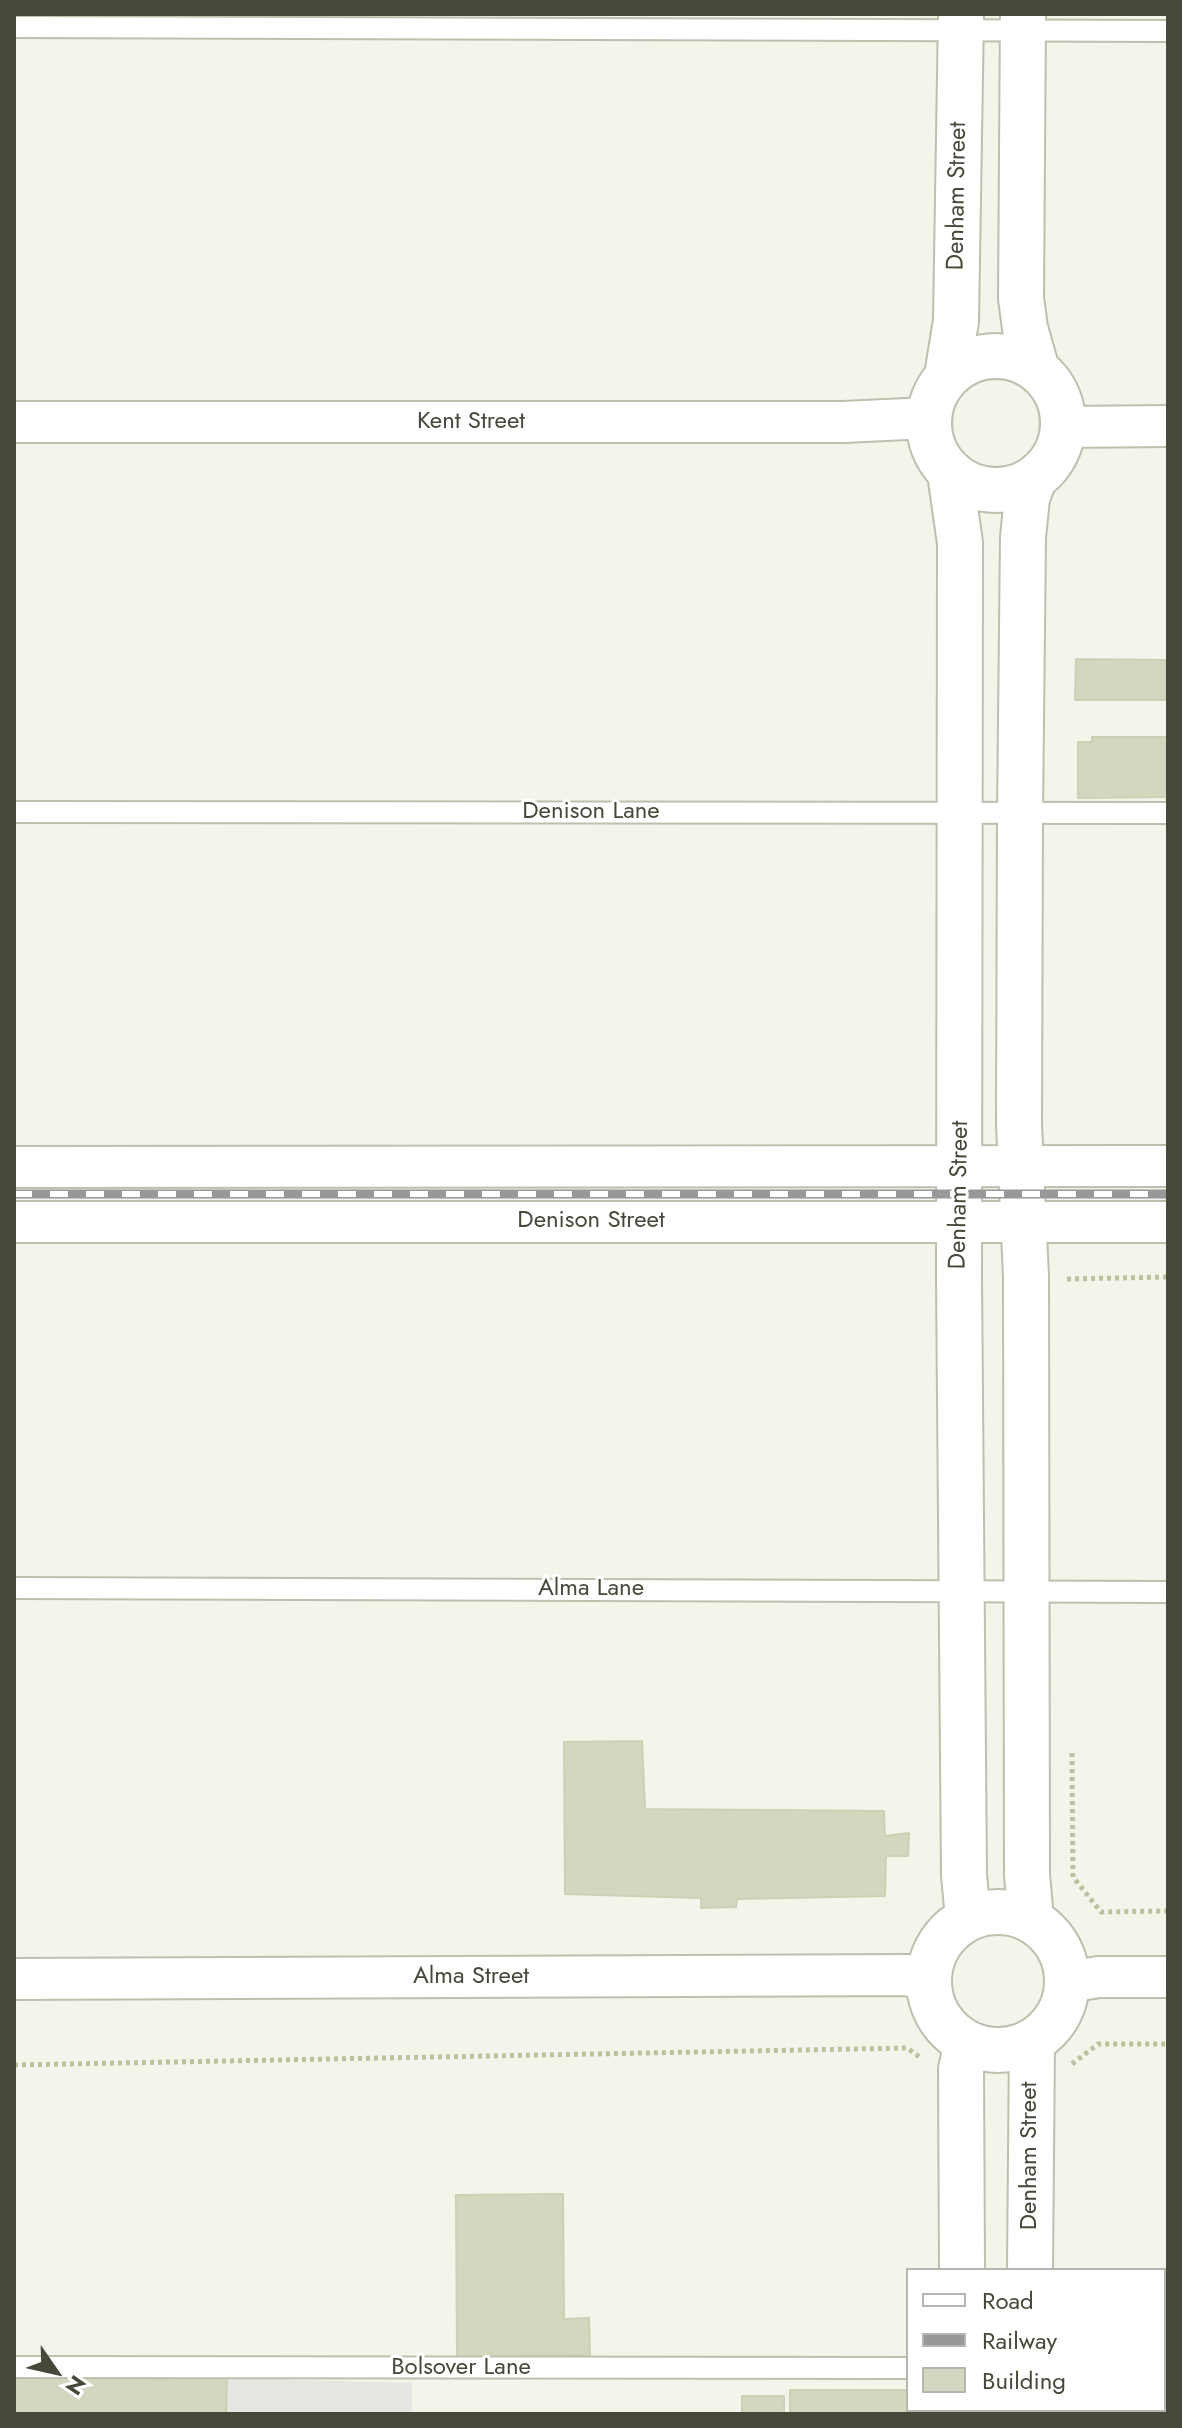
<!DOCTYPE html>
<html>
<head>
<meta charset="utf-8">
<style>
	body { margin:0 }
	#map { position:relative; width:1182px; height:2428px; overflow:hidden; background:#f3f4ea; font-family:Jost,sans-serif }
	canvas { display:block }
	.frame { position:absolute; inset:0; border:16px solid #474839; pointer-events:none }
	.legend { position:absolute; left:906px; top:2268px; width:260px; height:144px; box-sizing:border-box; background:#fff; border:2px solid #b5b6b0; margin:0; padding:10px 14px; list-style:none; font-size:24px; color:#474839 }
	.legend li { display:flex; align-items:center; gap:16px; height:40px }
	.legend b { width:40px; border:2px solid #b5b6b0 }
	.north { position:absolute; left:16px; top:2332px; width:80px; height:80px; -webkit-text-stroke:6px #fff; paint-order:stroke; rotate:124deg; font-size:22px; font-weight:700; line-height:32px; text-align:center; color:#474839 }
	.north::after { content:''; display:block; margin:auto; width:28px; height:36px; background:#474839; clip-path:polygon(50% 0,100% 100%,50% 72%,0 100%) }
</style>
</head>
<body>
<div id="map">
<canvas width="1182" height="2428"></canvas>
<div class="frame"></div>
<ul class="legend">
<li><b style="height:10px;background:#fff"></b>Road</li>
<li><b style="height:10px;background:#989898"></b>Railway</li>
<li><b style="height:22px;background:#d4d6c0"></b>Building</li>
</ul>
<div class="north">N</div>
</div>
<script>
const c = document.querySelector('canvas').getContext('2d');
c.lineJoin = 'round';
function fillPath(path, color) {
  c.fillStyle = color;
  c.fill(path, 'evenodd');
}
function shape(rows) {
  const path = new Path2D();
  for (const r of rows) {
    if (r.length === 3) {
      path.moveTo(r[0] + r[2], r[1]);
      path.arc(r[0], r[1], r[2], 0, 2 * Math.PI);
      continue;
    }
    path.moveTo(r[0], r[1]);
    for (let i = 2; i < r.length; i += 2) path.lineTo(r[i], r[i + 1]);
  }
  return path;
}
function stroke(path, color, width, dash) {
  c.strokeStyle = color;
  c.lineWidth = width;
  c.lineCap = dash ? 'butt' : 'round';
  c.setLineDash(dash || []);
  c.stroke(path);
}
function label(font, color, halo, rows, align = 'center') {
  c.font = font + ' Jost,sans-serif';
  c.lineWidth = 6;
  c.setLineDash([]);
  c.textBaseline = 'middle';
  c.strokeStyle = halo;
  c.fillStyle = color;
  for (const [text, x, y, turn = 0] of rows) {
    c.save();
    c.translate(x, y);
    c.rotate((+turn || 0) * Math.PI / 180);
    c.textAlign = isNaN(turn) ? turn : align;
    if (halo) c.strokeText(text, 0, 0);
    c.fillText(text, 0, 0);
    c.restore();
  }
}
fillPath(shape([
	[227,2378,412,2383,412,2414,226,2414]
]), '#e6e6e2');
const building = shape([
	[1076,659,1168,660,1168,700,1075,700,1076,659],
	[1092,737,1168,737,1168,797,1078,798,1078,742,1092,742,1092,737],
	[642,1741,645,1809,884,1811,885,1836,909,1833,908,1856,886,1856,885,1896,737,1899,736,1907,701,1908,701,1898,565,1894,564,1742,642,1741],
	[563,2194,564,2319,589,2318,590,2355,457,2357,456,2195,563,2194],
	[14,2377,227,2378,226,2414,14,2414,14,2377],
	[790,2390,908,2390,908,2410,932,2410,932,2414,790,2414,790,2390],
	[1164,2390,1168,2390,1168,2414,1078,2414,1078,2410,1164,2410,1164,2390],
	[742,2396,784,2396,784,2414,742,2414,742,2396]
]);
fillPath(building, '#d4d6c0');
stroke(building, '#ced0b4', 2);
const service = shape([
	[14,27,1168,31],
	[14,812,1168,813],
	[14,1588,1168,1592],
	[14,2367,908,2368],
	[1164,2372,1168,2372]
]);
const minor = shape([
	[14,422,843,422,928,418],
	[1064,427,1168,426],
	[14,1167,1168,1166],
	[14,1222,1168,1222],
	[14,1979,908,1975,928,1981],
	[1067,1982,1099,1977,1168,1977]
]);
const tertiary = shape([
	[1023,14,1021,298,1025,328,1036,367],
	[996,423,67],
	[947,376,956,321,961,14],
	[950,473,960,543,959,1278,964,1875,968,1918],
	[998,1981,69],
	[1031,1919,1027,1875,1026,1277,1019,1124,1020,814,1023,537,1027,498,1034,479],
	[962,2270,961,2069,967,2044],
	[1030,2270,1032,2041],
	[962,2410,962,2414],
	[1030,2414,1030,2410]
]);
stroke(service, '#bdc0ad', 24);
stroke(minor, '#bdc0ad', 44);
stroke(tertiary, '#bdc0ad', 48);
stroke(shape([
	[1067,1279,1168,1277],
	[1072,1753,1073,1877,1101,1912,1168,1911],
	[1072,2064,1098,2044,1168,2044],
	[14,2065,907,2048,921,2058]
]), '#bdc19f', 5, [4, 4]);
stroke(service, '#fff', 20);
stroke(minor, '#fff', 40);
stroke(tertiary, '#fff', 44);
const rail = shape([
	[14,1194,1168,1194]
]);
stroke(rail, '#989898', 9);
stroke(rail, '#fff', 6, [18]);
label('24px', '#474839', '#fff', [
	["Denham Street",958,196,-89],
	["Kent Street",471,422],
	["Denison Lane",591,812],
	["Denham Street",960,1195,-89],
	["Denison Street",591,1221],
	["Alma Lane",591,1589],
	["Alma Street",471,1977],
	["Denham Street",1030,2156,-90],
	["Bolsover Lane",461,2368]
]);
</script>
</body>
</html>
